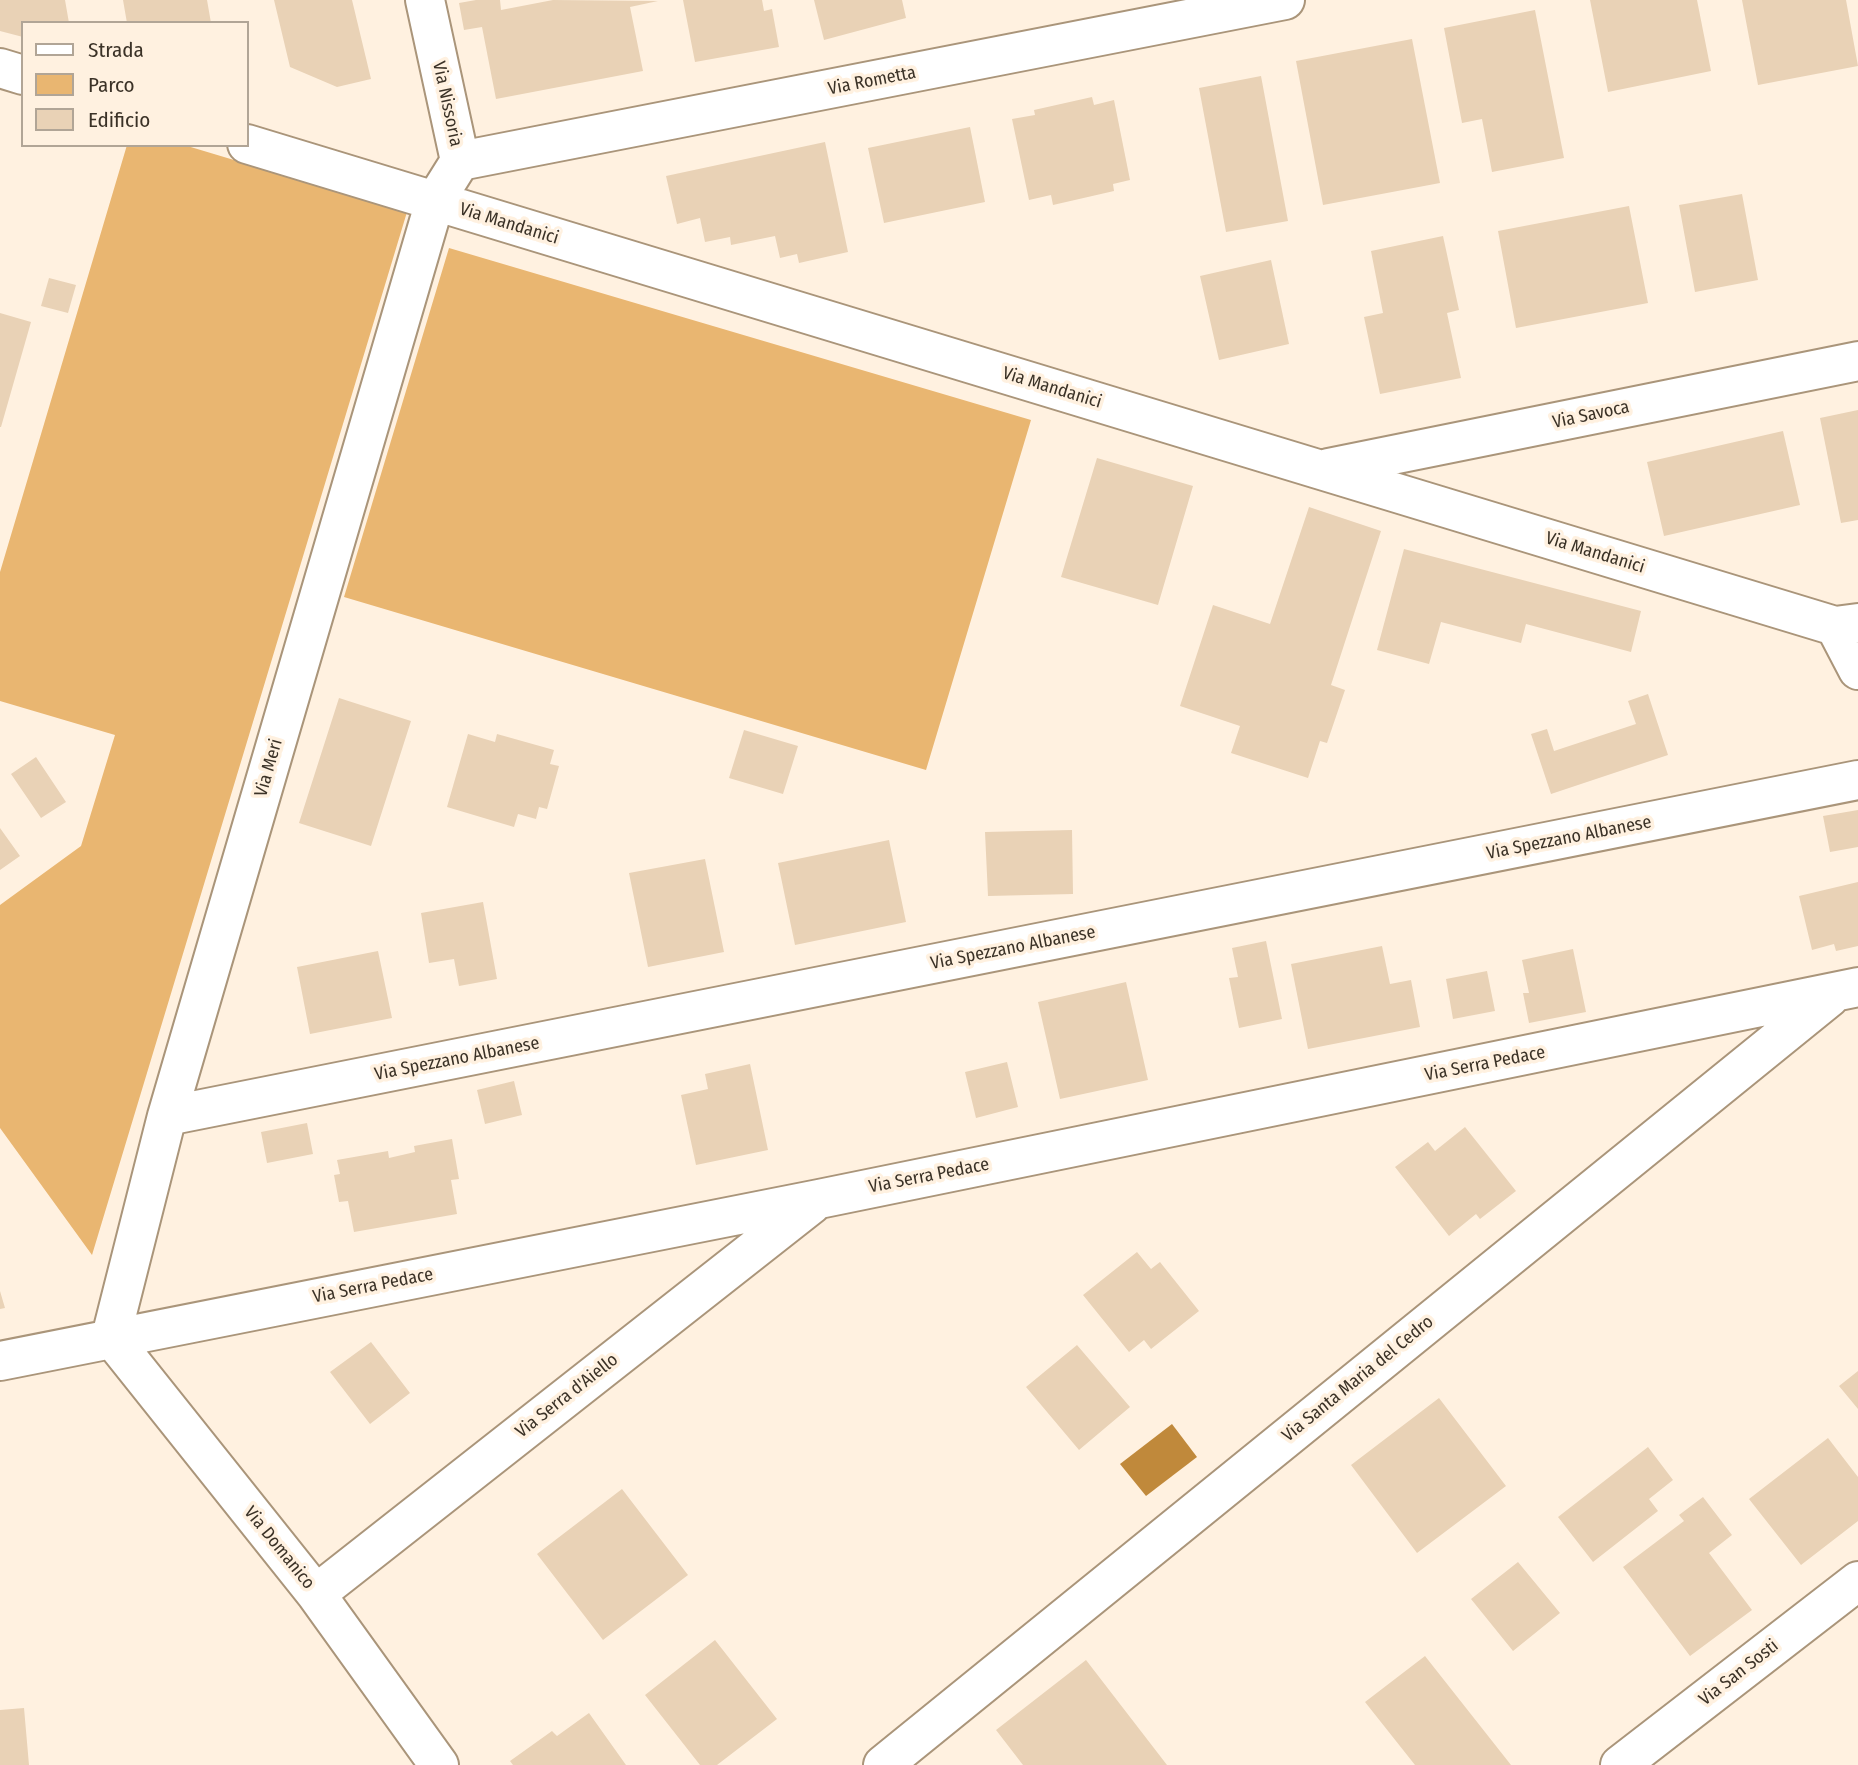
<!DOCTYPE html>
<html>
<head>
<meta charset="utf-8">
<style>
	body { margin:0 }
	#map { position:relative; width:1858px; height:1765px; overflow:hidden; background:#fff1e0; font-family:"Fira Sans Condensed",sans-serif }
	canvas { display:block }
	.legend { position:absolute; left:21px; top:21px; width:228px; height:126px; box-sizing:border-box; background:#fff1e0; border:2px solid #b1a596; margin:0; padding:9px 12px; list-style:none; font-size:21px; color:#3b3227 }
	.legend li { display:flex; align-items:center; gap:14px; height:35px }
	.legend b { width:35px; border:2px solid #b1a596 }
</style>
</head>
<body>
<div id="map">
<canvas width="1858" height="1765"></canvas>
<ul class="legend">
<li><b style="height:9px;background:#fff"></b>Strada</li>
<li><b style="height:19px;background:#e9b671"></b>Parco</li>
<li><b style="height:19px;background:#e9d2b6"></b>Edificio</li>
</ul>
</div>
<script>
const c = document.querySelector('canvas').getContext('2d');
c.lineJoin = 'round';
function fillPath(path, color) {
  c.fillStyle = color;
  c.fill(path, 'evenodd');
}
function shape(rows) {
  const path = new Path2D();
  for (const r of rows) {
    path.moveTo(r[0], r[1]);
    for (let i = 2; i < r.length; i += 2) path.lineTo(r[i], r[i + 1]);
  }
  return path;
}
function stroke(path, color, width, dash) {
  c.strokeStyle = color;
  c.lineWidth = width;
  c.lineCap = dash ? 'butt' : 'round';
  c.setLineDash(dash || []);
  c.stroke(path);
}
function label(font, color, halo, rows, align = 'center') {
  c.font = font + ' "Fira Sans Condensed",sans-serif';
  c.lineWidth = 7;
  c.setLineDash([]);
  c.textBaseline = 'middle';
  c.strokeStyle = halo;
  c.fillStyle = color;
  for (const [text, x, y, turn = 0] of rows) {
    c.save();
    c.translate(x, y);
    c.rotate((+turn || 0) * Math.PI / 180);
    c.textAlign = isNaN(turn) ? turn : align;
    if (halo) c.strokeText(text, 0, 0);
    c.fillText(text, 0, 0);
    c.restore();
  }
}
fillPath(shape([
	[127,145,184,145,407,212,92,1255,0,1128,0,905,81,846,115,735,0,701,0,572],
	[449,248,1031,420,926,770,344,597]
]), '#e9b671');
fillPath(shape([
	[1172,1424,1197,1457,1146,1496,1120,1464]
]), '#c0893b');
fillPath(shape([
	[0,0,65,0,69,23,23,23,23,37,0,31],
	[123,0,207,0,211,23,127,23],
	[274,0,352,0,371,79,337,87,290,67],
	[476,0,500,0,501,10,553,0,658,1,630,7,643,71,496,99,482,27,464,30,459,3],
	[683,0,762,0,764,11,772,9,779,47,695,62],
	[814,0,902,0,906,18,824,40],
	[1590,0,1697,0,1711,71,1608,92],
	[1742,0,1846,0,1858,66,1758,85],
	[1535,10,1564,158,1492,172,1482,119,1462,123,1444,28],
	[1412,39,1440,183,1323,205,1296,61],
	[1261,76,1288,221,1226,232,1199,88],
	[1092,97,1094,105,1114,100,1130,180,1113,184,1114,191,1053,205,1051,195,1029,200,1012,119,1035,115,1034,110],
	[970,127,985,202,884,223,868,148],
	[825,142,848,252,799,263,797,254,780,258,775,236,731,245,730,237,705,242,700,218,677,224,666,176],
	[1742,194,1758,280,1695,292,1679,205],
	[1629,206,1648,303,1516,328,1498,231],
	[1443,236,1459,310,1447,313,1461,378,1380,394,1364,317,1383,313,1371,251],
	[1271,260,1289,344,1219,360,1200,276],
	[49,278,76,285,68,313,41,306],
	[0,313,31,322,1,427,0,427],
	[1858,410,1858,520,1841,523,1820,418],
	[1783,431,1800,505,1664,536,1647,462],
	[1097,458,1193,486,1158,605,1061,577],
	[1309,507,1381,531,1331,685,1345,690,1327,743,1320,741,1308,778,1231,753,1240,726,1180,706,1213,605,1270,624],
	[1404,549,1641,611,1631,652,1526,624,1521,643,1441,622,1429,664,1377,650],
	[1648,694,1668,755,1551,794,1531,734,1547,729,1554,751,1636,724,1628,701],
	[339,698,411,721,371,846,299,823],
	[744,730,798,746,783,794,729,778],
	[468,734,495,742,497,734,554,750,550,764,559,766,547,809,539,807,536,819,518,814,514,827,447,807],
	[36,757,66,802,41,818,11,774],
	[1858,810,1858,847,1830,852,1823,816],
	[0,828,20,856,0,870],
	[1072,830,1073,894,988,896,985,832],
	[889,840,906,922,795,945,778,863],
	[705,859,724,952,648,967,629,873],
	[1858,882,1858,946,1836,951,1834,944,1812,950,1799,896],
	[483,902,497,979,459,986,454,959,429,963,421,913],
	[1266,941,1282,1019,1239,1028,1229,978,1238,977,1232,948],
	[1382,946,1390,984,1411,980,1420,1027,1308,1049,1291,964],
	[1573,949,1586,1012,1529,1023,1523,993,1529,993,1522,960],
	[378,951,392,1018,310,1034,297,967],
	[1487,971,1495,1011,1453,1019,1446,979],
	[1126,982,1148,1080,1060,1099,1038,1002],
	[1007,1062,1018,1107,976,1118,965,1072],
	[750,1064,768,1150,696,1165,681,1095,708,1089,705,1074],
	[514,1081,522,1115,485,1124,477,1090],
	[307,1123,313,1154,267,1163,261,1132],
	[1465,1127,1516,1191,1480,1219,1476,1214,1449,1236,1395,1167,1428,1142,1435,1151],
	[452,1139,459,1179,451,1180,457,1214,354,1232,348,1201,339,1202,334,1175,340,1174,337,1160,388,1151,389,1158,415,1152,414,1146],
	[1137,1252,1151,1269,1160,1262,1199,1311,1151,1349,1144,1340,1129,1352,1083,1295],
	[0,1291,5,1308,0,1309],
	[371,1342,410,1393,370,1424,330,1372],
	[1077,1345,1130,1407,1079,1450,1026,1387],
	[1858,1371,1858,1409,1839,1386],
	[1439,1398,1506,1486,1417,1553,1351,1465],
	[1828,1438,1858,1477,1858,1521,1801,1565,1749,1499],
	[1648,1447,1673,1480,1649,1499,1658,1511,1593,1562,1558,1517],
	[622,1489,688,1575,603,1640,537,1554],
	[1703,1497,1732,1535,1709,1553,1752,1610,1690,1656,1623,1567,1684,1521,1679,1515],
	[1518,1562,1560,1613,1513,1651,1471,1599],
	[715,1640,777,1719,717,1765,700,1765,645,1695],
	[1425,1656,1511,1765,1415,1765,1365,1702],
	[1086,1660,1167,1765,1023,1765,996,1730],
	[24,1708,29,1765,0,1765,0,1710],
	[589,1713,626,1765,513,1765,510,1761,552,1731,557,1736]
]), '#e9d2b6');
const minor = shape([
	[425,0,460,161,435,201,167,1116,111,1337,316,1594,439,1765],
	[0,68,23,75],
	[247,144,1835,626,1858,623],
	[460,161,1285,0],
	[1328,468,1858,361],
	[1835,626,1858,670],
	[167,1116,1858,780],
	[0,1361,819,1199,1858,987],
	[316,1594,812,1204],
	[883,1765,1830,997],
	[1620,1765,1858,1581]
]);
stroke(minor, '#aa957a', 42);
stroke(minor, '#fff', 38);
label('18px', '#3b3227', '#fff1e0', [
	["Via Rometta",872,81,-11],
	["Via Nissoria",447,104,78],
	["Via Mandanici",509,224,17],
	["Via Mandanici",1052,388,17],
	["Via Savoca",1591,415,-12],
	["Via Mandanici",1595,553,17],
	["Via Meri",269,768,-74],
	["Via Spezzano Albanese",1569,838,-11],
	["Via Spezzano Albanese",1013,948,-11],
	["Via Spezzano Albanese",457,1059,-11],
	["Via Serra Pedace",1485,1064,-11],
	["Via Serra Pedace",929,1176,-11],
	["Via Serra Pedace",373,1286,-11],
	["Via Santa Maria del Cedro",1358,1379,-39],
	["Via Serra d'Aiello",567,1396,-38],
	["Via Domanico",279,1548,51],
	["Via San Sosti",1739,1673,-38]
]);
</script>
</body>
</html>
